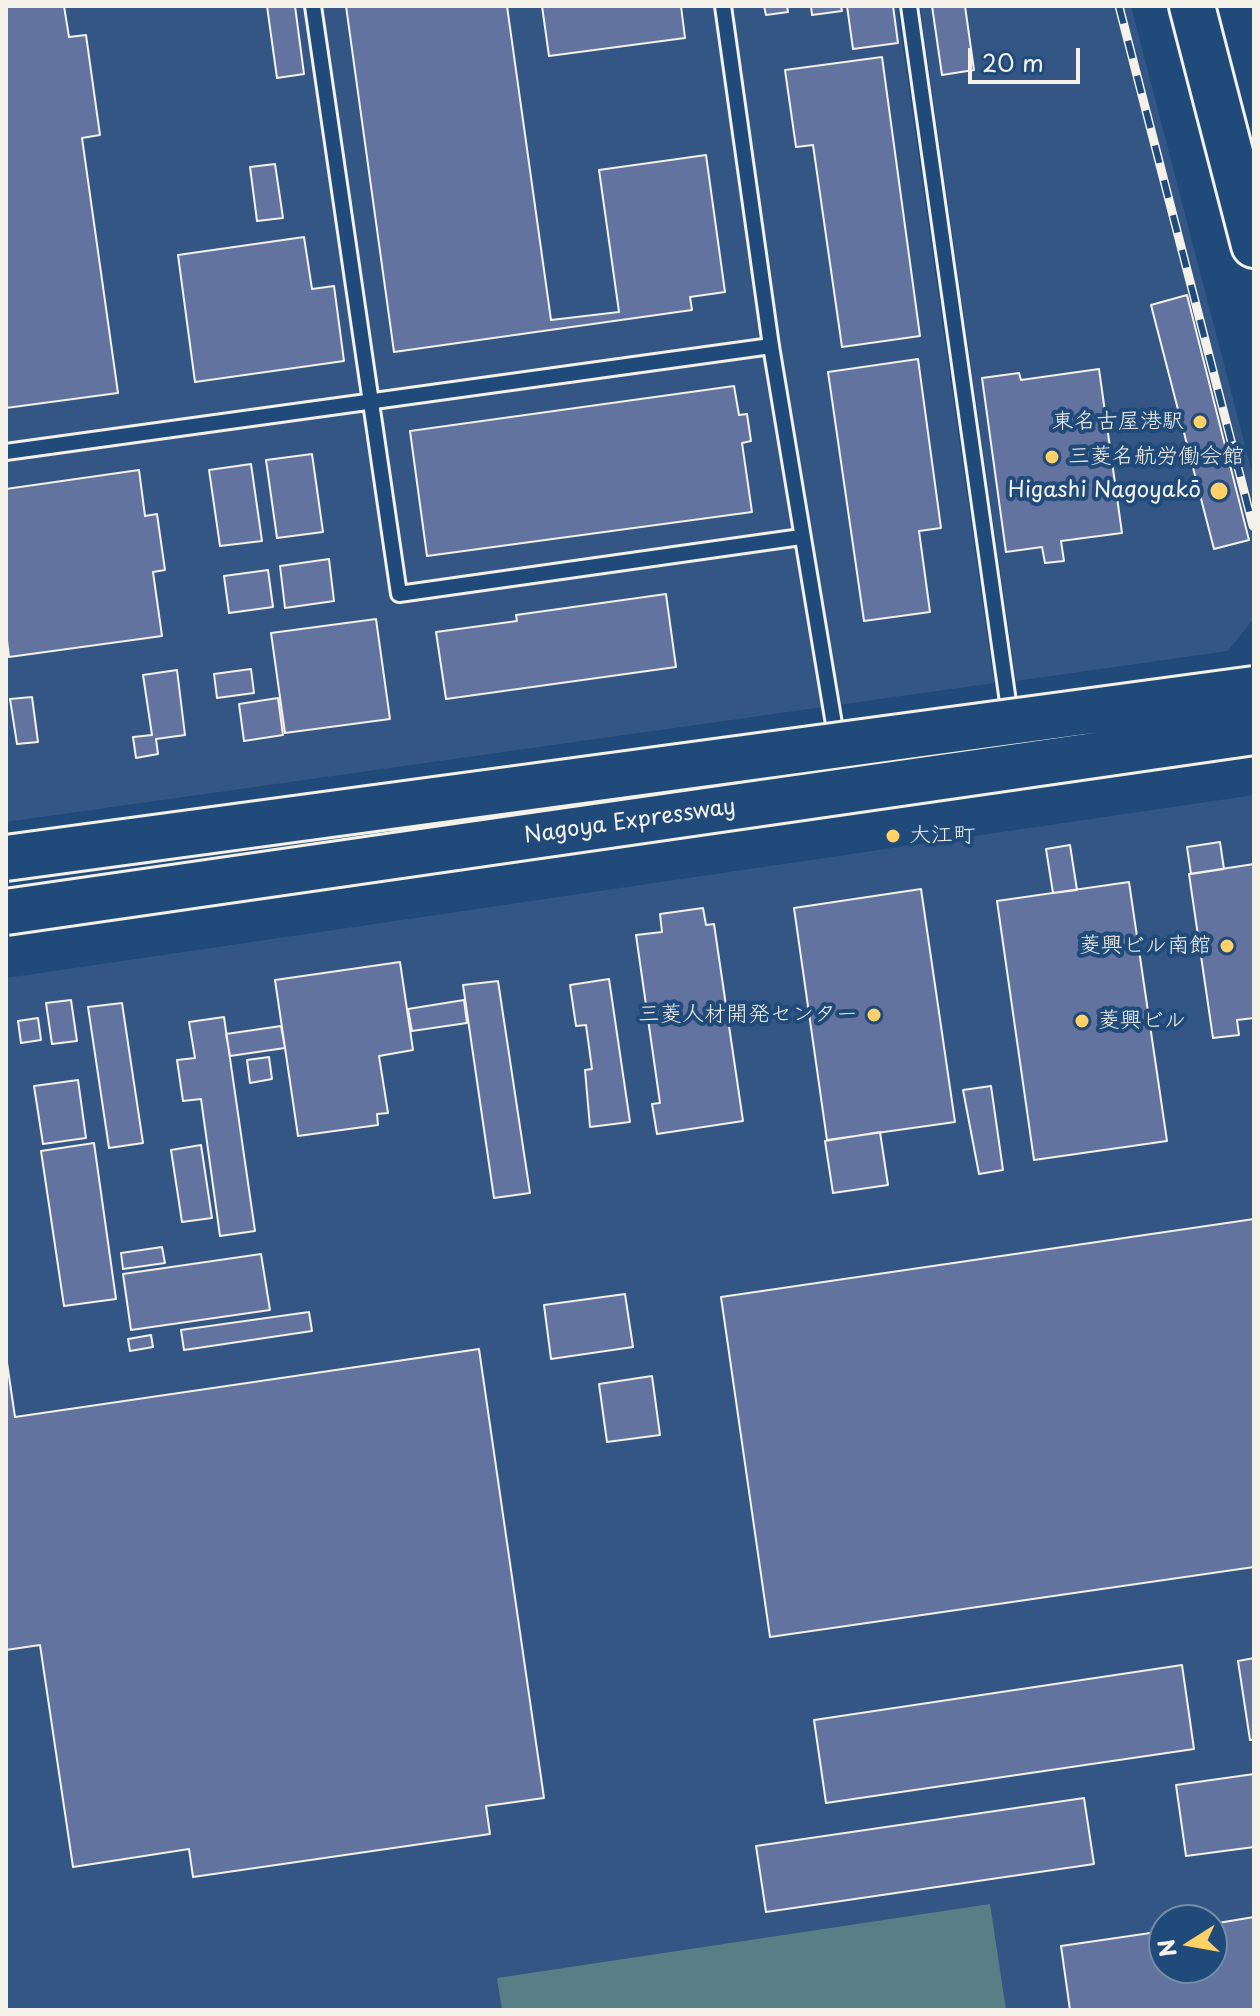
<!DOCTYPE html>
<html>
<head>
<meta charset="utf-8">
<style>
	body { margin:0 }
	#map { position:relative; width:1260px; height:2016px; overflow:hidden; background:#1f4a7a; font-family:"Playpen Sans",sans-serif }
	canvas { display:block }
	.frame { position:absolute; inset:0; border:8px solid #f4f1e8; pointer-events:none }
	.north { position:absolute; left:1148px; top:1904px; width:80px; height:80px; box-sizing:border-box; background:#1f4a7a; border:2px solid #748da6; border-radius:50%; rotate:259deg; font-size:22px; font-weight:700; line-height:32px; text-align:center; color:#f4f1e8 }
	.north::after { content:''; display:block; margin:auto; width:28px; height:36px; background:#ffd166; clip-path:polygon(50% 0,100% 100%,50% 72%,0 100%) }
	.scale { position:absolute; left:968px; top:48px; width:112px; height:36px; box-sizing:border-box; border:4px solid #f4f1e8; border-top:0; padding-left:10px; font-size:24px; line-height:28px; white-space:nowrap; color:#f4f1e8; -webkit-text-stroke:6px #1f4a7a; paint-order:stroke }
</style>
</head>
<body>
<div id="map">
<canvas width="1260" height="2016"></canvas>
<div class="frame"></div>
<div class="north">N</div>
<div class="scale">20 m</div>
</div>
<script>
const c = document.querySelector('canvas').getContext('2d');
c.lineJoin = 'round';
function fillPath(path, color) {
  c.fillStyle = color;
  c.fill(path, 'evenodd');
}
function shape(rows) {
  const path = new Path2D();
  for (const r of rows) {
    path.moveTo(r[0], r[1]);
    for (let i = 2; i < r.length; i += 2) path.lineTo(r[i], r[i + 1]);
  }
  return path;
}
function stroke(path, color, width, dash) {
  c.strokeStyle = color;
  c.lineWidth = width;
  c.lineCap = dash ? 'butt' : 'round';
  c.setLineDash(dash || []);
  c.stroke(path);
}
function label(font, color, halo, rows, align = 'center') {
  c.font = font + ' "Playpen Sans","Klee One",sans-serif';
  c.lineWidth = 8;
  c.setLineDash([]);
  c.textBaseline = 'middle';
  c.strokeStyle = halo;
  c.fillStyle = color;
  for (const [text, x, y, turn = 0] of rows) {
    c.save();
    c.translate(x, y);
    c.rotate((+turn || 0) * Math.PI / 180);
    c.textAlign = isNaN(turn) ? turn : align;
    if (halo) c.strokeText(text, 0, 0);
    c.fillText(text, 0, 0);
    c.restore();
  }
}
fillPath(shape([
	[6,6,897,6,994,683,6,822],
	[920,6,1131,6,1254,480,1254,618,1228,651,1016,681],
	[1254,795,1254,2010,6,2010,6,978],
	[1164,1920,1212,1920,1212,1968,1164,1968]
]), '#335685');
fillPath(shape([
	[990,1904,1006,2010,502,2010,497,1978]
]), '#587f85');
const building = shape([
	[6,6,64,6,69,37,86,35,100,135,82,138,118,393,6,408,6,6],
	[267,6,295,6,304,74,277,78,267,6],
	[346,6,507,6,551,320,619,312,599,170,706,155,725,292,690,297,692,310,394,352,346,6],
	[542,6,681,6,685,38,549,56,542,6],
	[764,6,787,6,788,12,766,15,764,6],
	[811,6,841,6,842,11,812,15,811,6],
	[847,6,893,6,898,43,853,49,847,6],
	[932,6,965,6,974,70,942,75,932,6],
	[882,57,920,336,842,347,813,145,796,147,785,70,882,57],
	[275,164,283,218,257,221,250,167,275,164],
	[304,237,312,289,334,286,344,361,195,382,178,255,304,237],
	[1187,295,1249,540,1214,549,1151,305,1187,295],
	[918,359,941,528,919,531,930,612,864,621,828,372,918,359],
	[1099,369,1122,533,1061,541,1064,561,1045,563,1042,547,1006,552,982,378,1019,373,1021,380,1099,369],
	[734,386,739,415,747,414,751,441,742,443,752,512,427,556,410,431,734,386],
	[312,454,323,532,277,538,266,460,312,454],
	[251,464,262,541,220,546,209,470,251,464],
	[139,470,145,516,157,514,165,570,153,572,162,636,9,657,6,632,6,489,139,470],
	[329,559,334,601,285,608,280,566,329,559],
	[268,570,273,607,229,613,224,576,268,570],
	[666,594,676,667,446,699,436,632,517,621,516,615,666,594],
	[376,619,390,719,285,733,271,633,376,619],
	[251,669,254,693,217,698,214,674,251,669],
	[177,670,185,735,156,739,158,754,136,758,133,737,152,735,143,675,177,670],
	[32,697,38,742,17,744,10,699,32,697],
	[278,698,283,735,244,741,239,704,278,698],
	[1220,842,1224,869,1191,874,1187,847,1220,842],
	[1070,845,1077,890,1053,893,1046,849,1070,845],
	[1254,864,1254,1018,1237,1020,1239,1035,1213,1038,1189,874,1254,864],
	[1129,882,1167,1141,1034,1160,997,901,1129,882],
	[921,889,955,1122,827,1140,794,908,921,889],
	[703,908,706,925,714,924,743,1121,657,1134,652,1104,660,1103,636,935,662,932,660,914,703,908],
	[400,962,413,1050,379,1056,388,1113,377,1114,378,1125,298,1136,275,980,400,962],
	[609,979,630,1122,590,1127,585,1070,592,1069,586,1025,576,1026,570,985,609,979],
	[498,981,530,1193,494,1198,463,985,498,981],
	[71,1000,77,1041,52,1044,46,1003,71,1000],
	[464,1000,467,1023,412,1031,408,1009,464,1000],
	[122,1003,143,1143,109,1148,88,1007,122,1003],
	[224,1017,255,1231,220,1236,201,1099,183,1101,177,1060,195,1058,189,1022,224,1017],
	[38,1018,41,1040,21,1043,18,1021,38,1018],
	[281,1026,285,1048,230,1056,226,1034,281,1026],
	[269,1057,272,1079,250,1083,247,1060,269,1057],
	[78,1080,86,1138,43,1144,34,1086,78,1080],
	[991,1086,1003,1170,979,1174,963,1090,991,1086],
	[880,1132,888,1185,833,1193,825,1141,880,1132],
	[94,1143,116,1299,64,1306,41,1151,94,1143],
	[201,1145,212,1218,182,1222,171,1150,201,1145],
	[1254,1219,1254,1567,770,1637,721,1297,1254,1219],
	[162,1247,165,1263,123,1269,121,1253,162,1247],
	[261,1254,270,1310,131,1330,123,1274,261,1254],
	[625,1294,633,1347,551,1359,544,1305,625,1294],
	[309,1312,312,1331,184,1350,181,1330,309,1312],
	[151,1335,153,1347,130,1351,128,1339,151,1335],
	[479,1349,544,1798,486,1806,490,1834,193,1877,189,1849,73,1867,40,1645,6,1650,6,1356,15,1417,479,1349],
	[652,1376,660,1435,607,1442,599,1384,652,1376],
	[1254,1658,1254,1740,1250,1740,1238,1661,1254,1658],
	[1182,1665,1194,1749,826,1803,814,1720,1182,1665],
	[1254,1774,1254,1847,1186,1856,1176,1785,1254,1774],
	[1084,1798,1094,1864,766,1912,756,1846,1084,1798],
	[1254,1917,1254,2010,1070,2010,1061,1946,1164,1931,1164,1968,1212,1968,1212,1924,1254,1917]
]);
fillPath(building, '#6373a0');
stroke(building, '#f4f1e8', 2);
const service = shape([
	[313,6,399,594,801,537],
	[723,6,771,346,837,742],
	[909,6,1010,716],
	[6,452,771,346]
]);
const primary = shape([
	[1192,6,1254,245]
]);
stroke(service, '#f4f1e8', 20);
stroke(primary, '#f4f1e8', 50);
stroke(service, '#1f4a7a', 14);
stroke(primary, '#1f4a7a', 44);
const rail = shape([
	[1119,6,1253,526]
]);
stroke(rail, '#f4f1e8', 9);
stroke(rail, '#1f4a7a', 6, [18]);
const motorwayBridge = shape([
	[6,858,1254,689],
	[6,912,1254,732]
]);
stroke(motorwayBridge, '#f4f1e8', 50, []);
stroke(motorwayBridge, '#1f4a7a', 44);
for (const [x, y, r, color] of [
	[1200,422,8,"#ffd166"],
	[1052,457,8,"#ffd166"],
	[1219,491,10,"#ffd166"],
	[893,836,8,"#ffd166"],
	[1227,946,8,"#ffd166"],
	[874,1015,8,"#ffd166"],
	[1082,1021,8,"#ffd166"]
]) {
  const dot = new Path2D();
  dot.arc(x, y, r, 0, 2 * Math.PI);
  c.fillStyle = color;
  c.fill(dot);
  stroke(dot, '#1f4a7a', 3);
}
label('22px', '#f4f1e8', '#1f4a7a', [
	["東名古屋港駅",1184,422],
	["三菱名航労働会館",1068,457,"left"],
	["Higashi Nagoyakō",1201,491],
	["大江町",909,836,"left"],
	["菱興ビル南館",1211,946],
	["三菱人材開発センター",858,1015],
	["菱興ビル",1098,1021,"left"]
], 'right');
label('22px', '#f4f1e8', '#1f4a7a', [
	["Nagoya Expressway",630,822,-8]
]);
</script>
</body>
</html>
